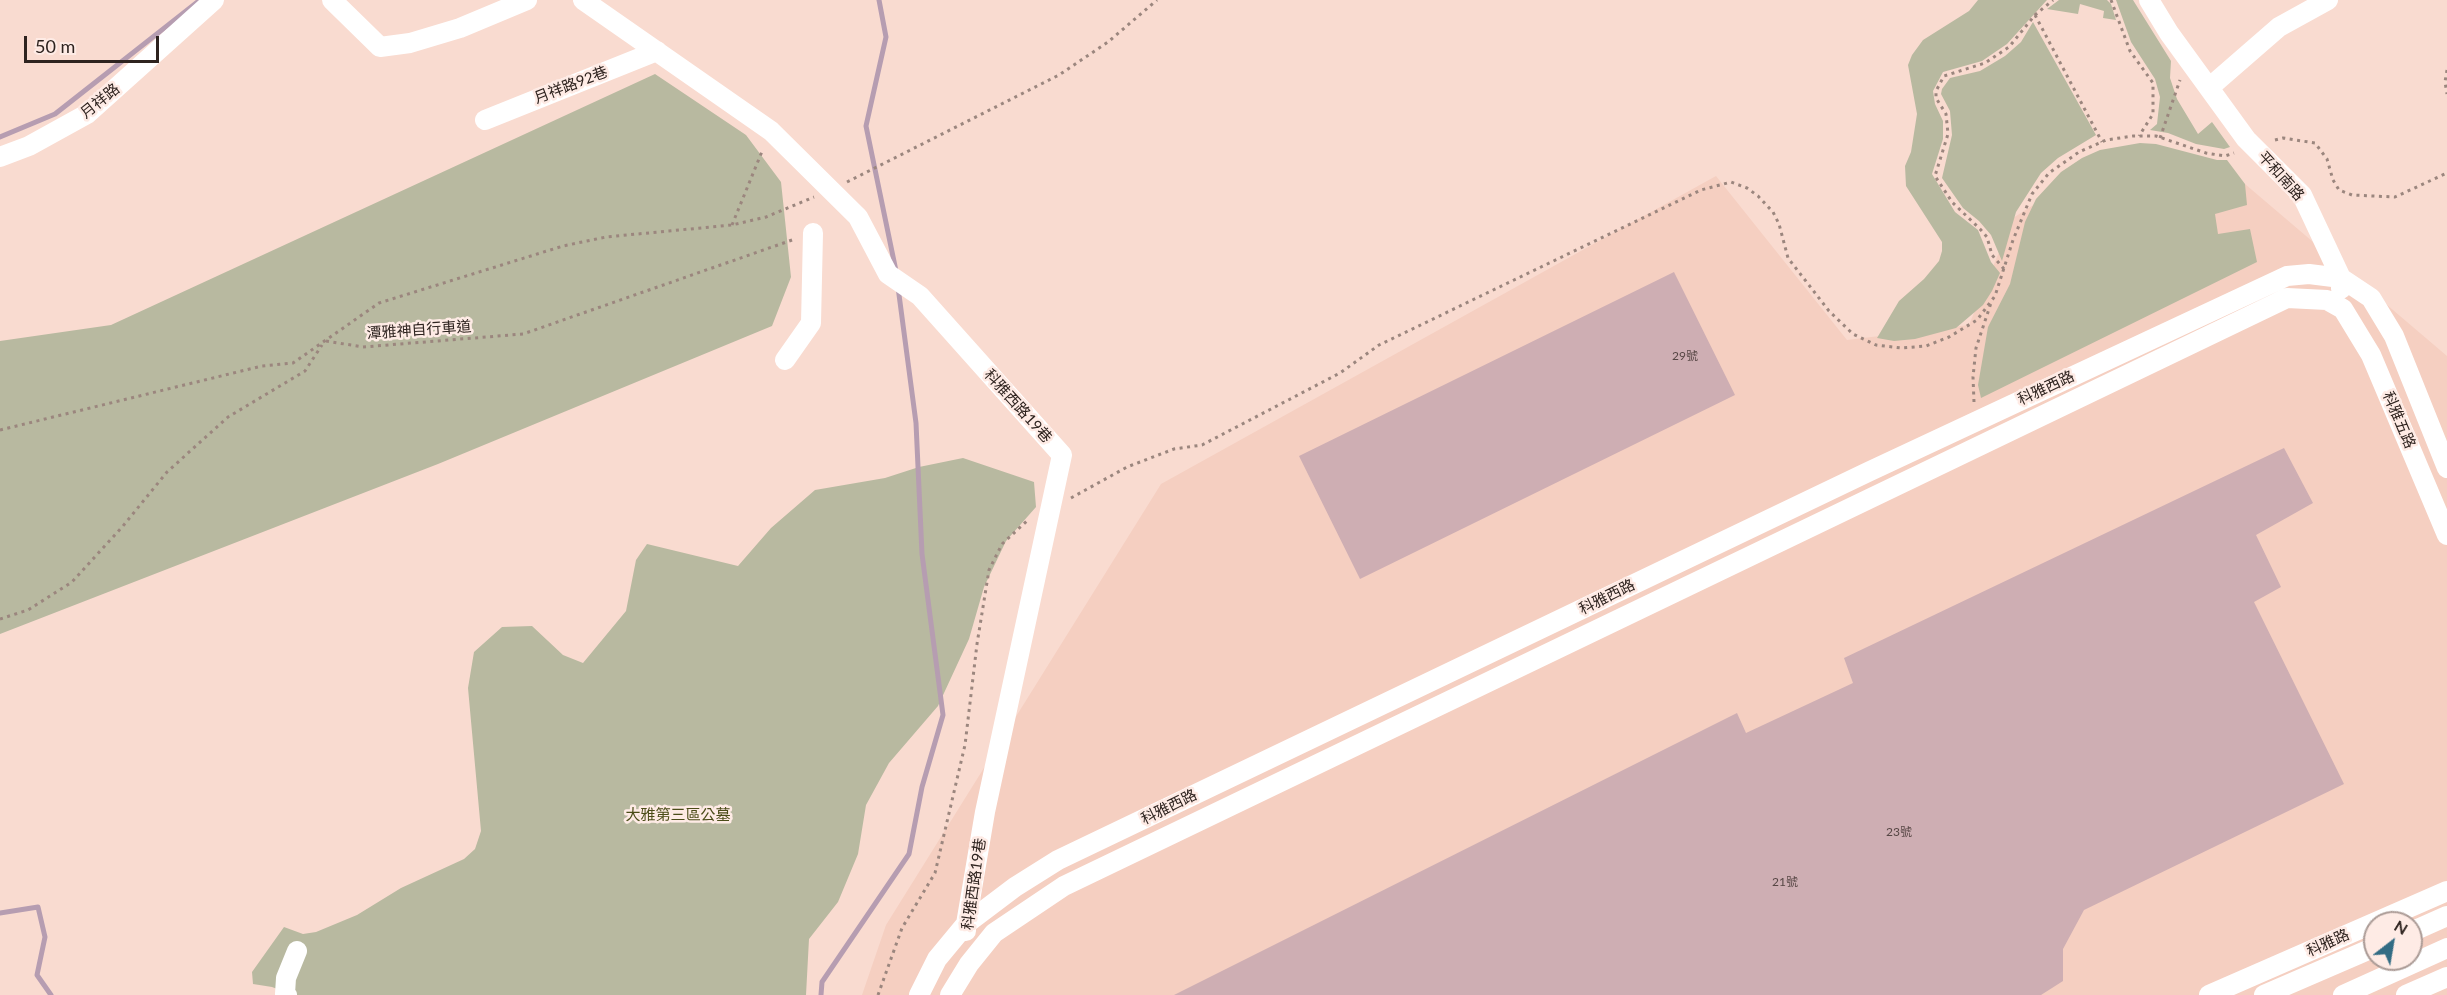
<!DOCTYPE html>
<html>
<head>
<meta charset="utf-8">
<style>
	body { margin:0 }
	#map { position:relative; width:2447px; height:995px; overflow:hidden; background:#f9dbd0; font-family:Lato,sans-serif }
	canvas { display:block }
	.north { position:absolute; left:2363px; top:911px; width:60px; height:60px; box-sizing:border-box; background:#feebe5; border:2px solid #ab9b96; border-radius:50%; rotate:31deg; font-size:16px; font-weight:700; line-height:24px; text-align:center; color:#2e231f }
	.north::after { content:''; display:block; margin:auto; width:21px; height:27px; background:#326c84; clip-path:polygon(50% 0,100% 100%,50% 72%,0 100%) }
	.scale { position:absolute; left:24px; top:36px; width:135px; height:27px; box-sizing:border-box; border:3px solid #2e231f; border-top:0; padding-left:8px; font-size:18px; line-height:21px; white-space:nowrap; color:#2e231f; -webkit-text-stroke:4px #feebe5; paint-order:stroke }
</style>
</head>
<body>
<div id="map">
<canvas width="2447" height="995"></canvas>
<div class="north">N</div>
<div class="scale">50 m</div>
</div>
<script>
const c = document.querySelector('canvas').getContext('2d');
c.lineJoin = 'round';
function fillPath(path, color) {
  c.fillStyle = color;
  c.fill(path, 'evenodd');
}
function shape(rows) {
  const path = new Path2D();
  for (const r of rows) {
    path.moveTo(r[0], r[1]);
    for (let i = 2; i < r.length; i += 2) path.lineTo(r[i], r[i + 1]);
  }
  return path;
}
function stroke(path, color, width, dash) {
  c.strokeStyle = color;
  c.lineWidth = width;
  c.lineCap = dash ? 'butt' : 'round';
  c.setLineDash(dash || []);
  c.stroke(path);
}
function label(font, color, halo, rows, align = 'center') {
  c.font = font + ' Lato,"Noto Sans TC",sans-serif';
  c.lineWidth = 5;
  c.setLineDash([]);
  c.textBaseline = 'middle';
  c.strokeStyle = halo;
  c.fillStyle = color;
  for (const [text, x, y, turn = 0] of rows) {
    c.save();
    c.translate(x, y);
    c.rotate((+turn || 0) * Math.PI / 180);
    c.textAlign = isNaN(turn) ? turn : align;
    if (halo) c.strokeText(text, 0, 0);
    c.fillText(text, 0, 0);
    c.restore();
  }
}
fillPath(shape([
	[2101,162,2245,184,2447,356,2447,995,862,995,886,925,1161,484,1716,176,1847,340,1969,325,2013,218],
	[2375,923,2411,923,2411,959,2375,959]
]), '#f5cfc1');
fillPath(shape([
	[1978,0,2047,0,2007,44,1982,61,1943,72,1933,91,1935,104,1943,121,1943,139,1932,174,1955,212,1978,230,1991,262,2000,273,1992,291,1983,305,1956,328,1915,339,1894,341,1877,338,1899,301,1924,279,1939,261,1942,251,1942,242,1906,186,1905,166,1911,152,1917,114,1908,65,1912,55,1923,40,1969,11],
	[2059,0,2107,0,2111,4,2116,20,2103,18,2104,11,2080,4,2078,14,2047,9],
	[2116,0,2133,0,2171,61,2170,78,2177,99,2198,134,2212,122,2230,147,2224,149,2196,144,2168,133,2150,130,2157,124,2160,97,2155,79,2131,42],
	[2033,22,2096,135,2058,158,2041,173,2016,212,2002,261,1991,235,1979,221,1963,208,1942,178,1952,135,1950,111,1941,94,1942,89,1950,78,1980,71,2005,56,2021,42],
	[655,74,746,135,781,182,791,277,772,326,438,464,0,634,0,341,111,325],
	[2140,143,2156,144,2217,160,2227,160,2245,184,2247,205,2215,214,2218,234,2250,229,2257,262,1981,398,1978,385,1988,327,2010,284,2025,222,2036,199,2061,172,2082,158,2100,150],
	[963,458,1034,482,1036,507,1006,541,984,587,969,639,938,706,889,763,866,805,858,854,838,902,809,939,806,995,293,995,272,987,253,984,252,972,284,927,303,934,316,932,357,915,401,888,464,859,475,849,481,831,468,688,474,652,502,627,532,626,563,655,583,663,626,611,636,560,647,544,738,566,771,528,815,490,885,478,919,467]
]), '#b8b9a0');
stroke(shape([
	[879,0,886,37,866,126,896,271],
	[0,137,55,114,200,0],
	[0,913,38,907,45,937,37,975,51,995],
	[821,995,822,982,909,854,922,787,943,715,922,554,916,423,898,287]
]), '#b69db1', 5);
fillPath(shape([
	[1674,272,1735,395,1360,579,1299,456],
	[2284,448,2313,503,2256,535,2281,587,2254,602,2344,784,2084,910,2063,949,2063,981,2041,995,1174,995,1737,713,1746,733,1853,683,1844,658]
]), '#ceaeb3');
stroke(shape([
	[2111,0,2130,51,2153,83,2153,114,2139,136],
	[2035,15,2102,142],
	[2447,70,2445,82,2447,94],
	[2160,138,2180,80],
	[2275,140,2283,138,2315,143,2327,159,2333,180,2339,190,2352,195,2395,197,2447,173],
	[847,182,1059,75,1108,42,1157,0],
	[732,225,763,149],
	[2004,269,1992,255,1987,237,1980,229,1952,202,1935,176,1948,134,1946,114,1936,98,1936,91,1944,76,1985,63,2009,47,2035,15,2053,0],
	[326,341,363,347,523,334,795,239],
	[1974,402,1973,377,1976,348,1991,303],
	[0,430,262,366,293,363,379,303,563,246,606,237,732,225,766,217,814,197],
	[1071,498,1127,467,1174,449,1202,445,1340,373,1379,345,1701,190,1731,182,1747,188,1758,196,1773,212,1779,224,1788,258,1829,311,1853,334,1876,345,1901,348,1926,346,1949,337,1977,320,1995,296,2013,240,2032,194,2049,173,2079,152,2106,140,2133,136,2156,136,2206,153,2225,156,2234,153],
	[0,619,28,610,72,582,123,526,167,472,228,417,305,371,322,345],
	[878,995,902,928,935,873,965,745,977,644,989,570,1002,544,1028,520]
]), '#9b867e', 3, [3, 4.5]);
stroke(shape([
	[332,0,380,47,410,43,460,28,527,0],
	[583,0,771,131,858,217,888,274,920,296,1062,455,985,812,966,924,966,931],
	[2149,0,2169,33,2246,139,2302,195,2341,278,2341,289],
	[2210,87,2279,27,2328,0],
	[485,120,657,51],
	[0,157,29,146,87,114,214,0],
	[785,360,811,323,813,233],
	[2411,932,2447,916],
	[287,995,285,994,286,978,297,951],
	[919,995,937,959,966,924,1015,887,1058,860,1868,472,2287,276,2309,274,2341,278,2371,298,2394,336,2447,468],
	[950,995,969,964,994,933,1064,886,2287,298,2327,300,2343,309,2371,355,2447,535],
	[2209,995,2447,891],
	[2264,995,2375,947],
	[2343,995,2447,948],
	[2406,995,2447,977]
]), '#fff', 20);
label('12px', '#564644', null, [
	["29號",1685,356],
	["23號",1899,832],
	["21號",1785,882]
]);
label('15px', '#2e231f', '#feebe5', [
	["月祥路92巷",571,85,-21],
	["月祥路",100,101,-39],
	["平和南路",2281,176,48],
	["潭雅神自行車道",419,330,-4],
	["科雅西路",2046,388,-25],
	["科雅西路19巷",1018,406,48],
	["科雅五路",2399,420,67],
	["科雅西路",1607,597,-26],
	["科雅西路",1169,807,-26],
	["科雅西路19巷",974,884,-82],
	["科雅路",2328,943,-24]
]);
label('15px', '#4b4c18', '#feebe5', [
	["大雅第三區公墓",678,815]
]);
</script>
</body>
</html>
